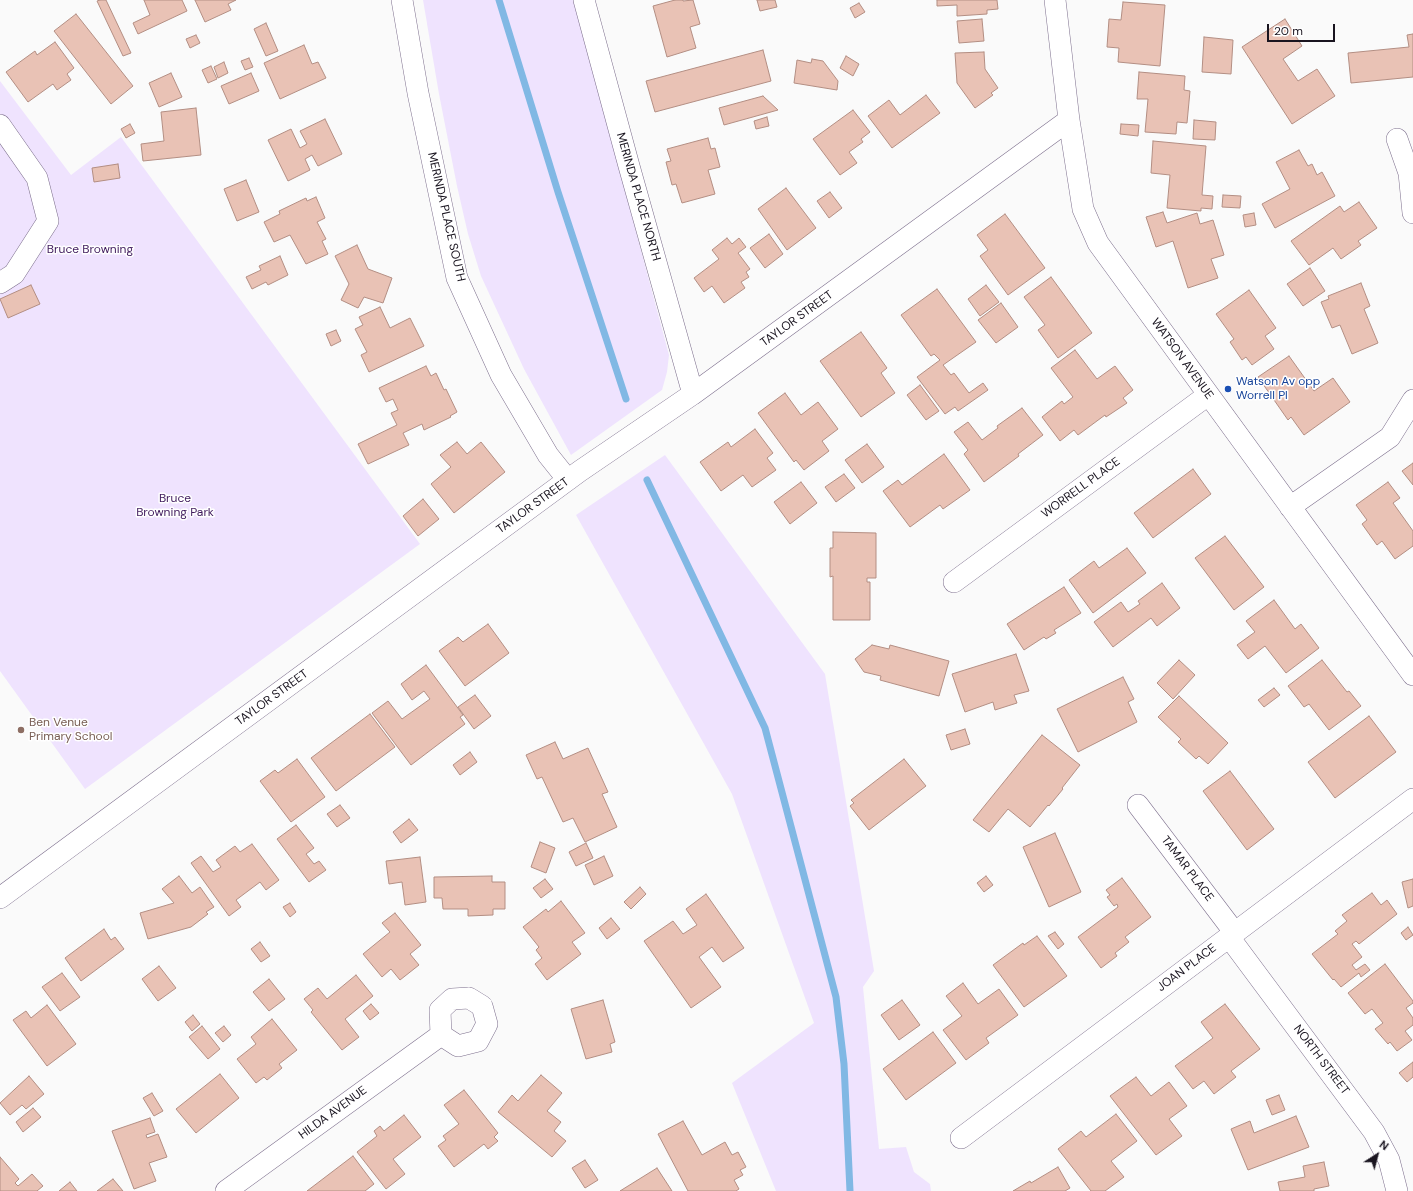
<!DOCTYPE html>
<html>
<head>
<meta charset="utf-8">
<style>
	body { margin:0 }
	#map { position:relative; width:1413px; height:1191px; overflow:hidden; background:#fafafa; font-family:"DM Sans",sans-serif }
	canvas { display:block }
	.north { position:absolute; left:1357px; top:1135px; width:40px; height:40px; -webkit-text-stroke:3px #fff; paint-order:stroke; rotate:36deg; font-size:11px; font-weight:700; line-height:16px; text-align:center; color:#19141f }
	.north::after { content:''; display:block; margin:auto; width:14px; height:18px; background:#19141f; clip-path:polygon(50% 0,100% 100%,50% 72%,0 100%) }
	.scale { position:absolute; left:1267px; top:24px; width:68px; height:18px; box-sizing:border-box; border:2px solid #19141f; border-top:0; padding-left:5px; font-size:12px; line-height:14px; white-space:nowrap; color:#19141f; -webkit-text-stroke:3px #fff; paint-order:stroke }
</style>
</head>
<body>
<div id="map">
<canvas width="1413" height="1191"></canvas>
<div class="north">N</div>
<div class="scale">20 m</div>
</div>
<script>
const c = document.querySelector('canvas').getContext('2d');
c.lineJoin = 'round';
function fillPath(path, color) {
  c.fillStyle = color;
  c.fill(path, 'evenodd');
}
function shape(rows) {
  const path = new Path2D();
  for (const r of rows) {
    path.moveTo(r[0], r[1]);
    for (let i = 2; i < r.length; i += 2) path.lineTo(r[i], r[i + 1]);
  }
  return path;
}
function stroke(path, color, width, dash) {
  c.strokeStyle = color;
  c.lineWidth = width;
  c.lineCap = dash ? 'butt' : 'round';
  c.setLineDash(dash || []);
  c.stroke(path);
}
function label(font, color, halo, rows, align = 'center') {
  c.font = font + ' "DM Sans",sans-serif';
  c.lineWidth = 3;
  c.setLineDash([]);
  c.textBaseline = 'middle';
  c.strokeStyle = halo;
  c.fillStyle = color;
  for (const [text, x, y, turn = 0] of rows) {
    c.save();
    c.translate(x, y);
    c.rotate((+turn || 0) * Math.PI / 180);
    c.textAlign = isNaN(turn) ? turn : align;
    if (halo) c.strokeText(text, 0, 0);
    c.fillText(text, 0, 0);
    c.restore();
  }
}
fillPath(shape([
	[423,0,574,0,669,355,667,372,662,390,571,455,524,369,481,276,468,234,457,186,439,94],
	[0,81,71,175,121,137,420,544,85,789,0,671],
	[665,455,825,674,874,971,863,987,879,1149,906,1147,914,1172,930,1184,931,1191,776,1191,732,1083,814,1023,732,794,576,515]
]), '#efe3fe');
stroke(shape([
	[499,0,558,192,626,399],
	[647,480,765,728,836,997,844,1064,850,1191]
]), '#81b8e4', 7);
const building = shape([
	[100,0,106,0,131,53,123,56,97,1,100,0],
	[144,0,182,0,187,11,138,34,133,23,150,15,144,0],
	[195,0,236,0,228,4,231,10,205,22,195,0],
	[675,0,683,0,683,1,693,0,700,24,690,27,696,48,667,57,653,6,675,0],
	[757,0,775,0,777,7,760,11,757,0],
	[937,0,997,0,998,9,987,10,987,14,957,16,957,5,937,6,937,0],
	[1123,2,1165,5,1160,66,1118,62,1119,48,1107,47,1109,19,1121,20,1123,2],
	[859,3,865,12,855,18,850,8,859,3],
	[76,14,133,86,111,104,54,31,76,14],
	[982,19,984,41,959,43,957,21,982,19],
	[1285,19,1302,46,1283,59,1298,81,1317,69,1335,96,1292,124,1242,47,1285,19],
	[266,23,278,51,266,56,254,29,266,23],
	[1413,34,1413,77,1351,83,1348,53,1409,47,1407,35,1413,34],
	[196,35,200,43,190,48,186,39,196,35],
	[1204,37,1233,40,1231,74,1202,72,1204,37],
	[55,42,74,68,67,74,71,80,57,90,53,84,28,102,6,72,35,51,37,55,55,42],
	[304,45,312,64,318,62,326,78,280,99,264,63,304,45],
	[763,50,771,81,655,112,646,81,763,50],
	[984,52,985,69,998,88,991,93,993,95,975,108,957,83,955,53,984,52],
	[846,56,859,64,853,76,840,68,846,56],
	[249,58,253,67,245,70,241,61,249,58],
	[812,59,823,61,838,81,837,90,794,83,797,60,811,63,812,59],
	[224,62,228,73,218,78,214,67,224,62],
	[211,66,217,79,208,83,202,70,211,66],
	[1139,72,1185,76,1184,90,1190,91,1187,123,1177,122,1176,134,1145,132,1148,99,1137,99,1139,72],
	[171,73,182,97,159,107,149,83,171,73],
	[251,73,259,91,229,104,221,86,251,73],
	[926,95,940,113,892,148,868,116,889,100,900,115,926,95],
	[763,96,778,110,724,125,719,108,763,96],
	[196,108,201,155,143,161,141,144,164,141,161,112,196,108],
	[853,110,870,132,861,139,863,142,849,152,857,163,840,175,813,139,853,110],
	[767,117,769,126,756,129,754,121,767,117],
	[325,119,342,154,318,166,312,155,305,159,310,170,288,181,268,140,291,129,300,148,307,144,300,131,325,119],
	[1194,120,1216,122,1215,140,1193,139,1194,120],
	[130,124,135,133,126,138,121,129,130,124],
	[1121,124,1139,125,1138,136,1120,134,1121,124],
	[708,138,711,149,715,148,720,167,708,170,715,194,682,203,676,184,672,185,666,162,671,161,667,149,708,138],
	[1153,141,1206,146,1202,195,1213,196,1212,209,1201,208,1201,211,1167,208,1170,175,1151,173,1153,141],
	[1299,150,1308,166,1312,164,1317,175,1322,172,1335,196,1275,228,1262,204,1290,189,1276,162,1299,150],
	[118,164,120,178,94,182,92,168,118,164],
	[246,180,259,212,237,221,224,189,246,180],
	[786,188,816,228,787,250,758,209,786,188],
	[830,192,842,208,829,218,817,201,830,192],
	[1223,195,1241,196,1240,208,1222,207,1223,195],
	[316,197,325,218,317,222,326,239,322,241,328,254,306,264,290,235,274,242,264,222,280,214,279,211,306,198,307,201,316,197],
	[1359,202,1377,228,1358,241,1361,245,1341,259,1333,248,1309,265,1291,241,1340,206,1344,212,1359,202],
	[1163,212,1167,223,1197,213,1200,224,1213,220,1224,255,1211,259,1218,278,1188,288,1173,241,1156,247,1146,217,1163,212],
	[1254,213,1256,225,1245,227,1243,215,1254,213],
	[1005,214,1045,268,1008,295,980,256,988,250,977,235,1005,214],
	[769,234,783,254,765,268,750,248,769,234],
	[727,238,732,244,739,238,746,247,738,253,750,269,746,272,749,277,741,282,745,288,724,303,712,286,704,292,694,278,719,259,712,250,727,238],
	[357,245,368,269,392,278,383,303,364,297,358,308,341,300,349,284,335,256,357,245],
	[280,256,288,275,268,285,266,282,252,289,246,277,261,270,259,266,280,256],
	[1310,268,1325,291,1303,306,1287,284,1310,268],
	[1051,277,1092,333,1058,358,1038,330,1045,325,1024,297,1051,277],
	[1361,283,1370,306,1364,309,1378,343,1352,354,1340,325,1332,328,1321,302,1329,299,1328,296,1361,283],
	[31,285,40,304,8,318,0,299,31,285],
	[986,285,999,302,980,316,968,299,986,285],
	[937,289,976,342,943,365,951,375,954,373,969,393,983,383,988,390,958,411,955,407,945,414,917,377,940,360,934,354,931,356,901,315,937,289],
	[1249,290,1276,328,1265,336,1274,349,1252,365,1246,357,1242,360,1230,342,1234,339,1216,314,1249,290],
	[1001,303,1018,327,996,343,978,320,1001,303],
	[380,307,390,328,410,318,424,346,369,372,361,355,367,352,355,329,363,325,359,317,380,307],
	[336,330,341,341,331,346,326,334,336,330],
	[861,332,887,368,881,373,895,393,861,417,820,361,861,332],
	[1075,350,1097,379,1115,366,1133,390,1123,398,1127,403,1106,417,1105,415,1078,435,1074,430,1060,441,1042,417,1062,401,1064,404,1073,397,1051,368,1075,350],
	[1289,356,1314,391,1333,378,1350,402,1304,435,1291,417,1288,420,1258,377,1289,356],
	[426,366,431,376,436,373,444,390,446,389,457,412,450,416,451,417,424,430,422,424,403,433,409,445,368,464,358,444,397,425,391,413,398,410,393,399,386,402,379,388,426,366],
	[920,385,939,411,926,420,907,395,920,385],
	[785,393,801,415,818,402,838,429,822,441,829,451,804,470,796,460,794,462,758,413,785,393],
	[1022,408,1043,435,1018,454,1019,456,984,482,964,454,968,450,954,432,968,422,982,440,998,428,997,426,1022,408],
	[755,429,773,453,767,458,776,470,752,487,743,475,721,491,700,462,728,442,731,447,755,429],
	[457,442,467,454,481,442,505,472,454,513,431,484,451,467,440,455,457,442],
	[867,444,884,467,862,483,845,460,867,444],
	[944,454,970,490,943,509,940,505,910,527,883,491,898,480,902,485,944,454],
	[1413,463,1413,485,1402,471,1413,463],
	[1193,469,1211,494,1153,538,1134,513,1193,469],
	[844,474,855,488,836,502,825,487,844,474],
	[801,482,817,503,790,524,774,502,801,482],
	[1388,482,1400,498,1393,503,1413,531,1413,546,1395,559,1382,541,1377,545,1362,524,1367,520,1356,505,1388,482],
	[423,499,439,519,418,536,403,516,423,499],
	[833,532,876,533,876,578,867,578,867,582,870,582,870,620,833,620,833,576,830,577,830,548,833,548,833,532],
	[1225,536,1264,587,1234,610,1195,558,1225,536],
	[1127,548,1146,573,1093,613,1069,580,1094,561,1099,568,1127,548],
	[1162,583,1180,608,1157,626,1151,618,1113,647,1094,622,1121,602,1128,612,1140,604,1138,601,1162,583],
	[1064,587,1081,613,1054,630,1056,633,1046,639,1044,637,1024,650,1007,624,1064,587],
	[1274,600,1295,629,1301,624,1319,648,1286,673,1265,646,1248,659,1237,645,1255,632,1246,621,1274,600],
	[488,624,509,653,465,686,439,651,458,637,463,642,488,624],
	[872,645,889,649,890,645,949,661,939,696,880,680,881,676,864,672,855,659,872,645],
	[1016,654,1029,691,1014,695,1017,703,995,710,993,702,965,712,952,674,1016,654],
	[1179,660,1195,675,1173,699,1157,683,1179,660],
	[1322,660,1347,692,1349,691,1361,706,1329,730,1309,704,1304,707,1288,686,1322,660],
	[426,665,463,715,460,717,465,724,411,765,372,713,388,701,402,719,430,699,424,691,412,700,401,684,426,665],
	[1123,677,1134,699,1128,702,1137,722,1078,752,1057,709,1123,677],
	[1274,688,1280,695,1264,707,1258,700,1274,688],
	[475,695,491,716,474,729,458,707,475,695],
	[1179,696,1228,743,1208,764,1199,756,1196,759,1178,742,1181,739,1158,717,1179,696],
	[370,714,395,747,336,791,311,758,370,714],
	[1369,716,1396,752,1335,798,1308,762,1369,716],
	[965,729,970,744,951,750,946,735,965,729],
	[1042,735,1080,765,1062,788,1063,789,1049,806,1048,805,1030,827,1008,809,989,832,973,820,1042,735],
	[555,742,563,759,588,748,608,792,602,794,617,827,585,842,573,818,563,822,542,777,537,779,526,755,555,742],
	[470,752,477,762,460,775,453,765,470,752],
	[297,759,325,797,291,822,260,781,275,770,278,773,297,759],
	[904,759,926,786,869,830,850,806,854,803,851,800,904,759],
	[1230,771,1274,829,1247,850,1203,791,1230,771],
	[340,805,350,818,337,827,327,814,340,805],
	[409,819,418,830,401,843,393,832,409,819],
	[296,825,314,848,306,854,314,864,319,861,326,870,309,882,277,839,296,825],
	[1055,833,1081,892,1049,907,1023,847,1055,833],
	[540,842,555,848,546,873,531,867,540,842],
	[586,843,593,858,576,866,569,852,586,843],
	[252,844,279,880,266,890,260,882,236,900,241,907,229,916,191,863,201,856,213,872,221,867,216,860,235,846,240,852,252,844],
	[604,856,613,876,594,885,585,865,604,856],
	[420,857,426,902,405,905,402,882,389,884,386,861,420,857],
	[179,876,192,893,200,887,214,907,206,912,208,914,191,927,148,939,140,913,174,903,162,889,179,876],
	[492,876,492,882,505,882,505,909,493,909,493,915,468,916,468,909,443,909,442,898,434,898,434,877,492,876],
	[986,876,993,885,984,892,977,883,986,876],
	[1122,878,1151,917,1125,937,1129,942,1115,953,1117,956,1101,968,1078,937,1118,907,1117,904,1114,906,1107,897,1110,895,1106,890,1122,878],
	[545,879,553,889,541,898,533,888,545,879],
	[1413,879,1413,906,1408,908,1402,882,1413,879],
	[640,887,646,894,631,909,624,902,640,887],
	[1372,893,1381,905,1387,900,1397,914,1359,944,1356,941,1352,944,1362,957,1352,965,1356,970,1365,964,1370,970,1361,977,1359,973,1341,987,1334,979,1333,980,1312,954,1338,934,1335,931,1347,921,1342,915,1372,893],
	[706,894,744,948,723,962,712,947,699,957,721,987,691,1008,644,941,673,921,683,934,697,925,686,909,706,894],
	[561,901,585,933,572,942,581,954,547,980,535,964,542,958,536,950,539,947,523,927,546,909,548,912,561,901],
	[290,903,296,912,290,917,283,907,290,903],
	[395,913,421,945,410,954,419,965,400,980,391,969,382,977,363,954,390,932,382,923,395,913],
	[611,918,620,929,607,939,599,928,611,918],
	[1408,927,1413,935,1406,940,1401,933,1408,927],
	[104,929,111,940,115,937,124,949,81,981,65,958,104,929],
	[1055,932,1064,944,1058,949,1048,936,1055,932],
	[1037,936,1067,976,1024,1007,993,965,1023,943,1024,945,1037,936],
	[260,942,270,956,261,962,251,949,260,942],
	[1385,964,1413,1001,1413,1003,1406,1008,1413,1018,1413,1025,1405,1031,1412,1040,1397,1051,1390,1042,1388,1044,1375,1029,1383,1023,1372,1009,1365,1014,1348,993,1385,964],
	[159,966,176,988,158,1001,142,979,159,966],
	[62,973,80,997,60,1011,42,987,62,973],
	[356,975,373,996,345,1019,359,1037,342,1050,311,1012,313,1010,304,999,318,988,327,999,356,975],
	[269,979,285,999,269,1011,253,992,269,979],
	[963,983,978,1004,999,989,1018,1015,986,1038,989,1043,966,1060,943,1030,962,1016,946,996,963,983],
	[603,1000,615,1042,610,1044,612,1052,586,1059,571,1009,603,1000],
	[902,1000,920,1025,899,1040,881,1015,902,1000],
	[371,1004,379,1013,370,1020,363,1011,371,1004],
	[1225,1004,1260,1049,1231,1071,1236,1077,1214,1094,1204,1081,1193,1089,1175,1066,1213,1038,1201,1022,1225,1004],
	[47,1005,76,1044,47,1066,13,1020,26,1011,31,1018,47,1005],
	[193,1015,200,1024,192,1031,185,1022,193,1015],
	[272,1019,297,1050,279,1064,282,1068,267,1080,264,1077,256,1083,237,1059,256,1044,251,1037,272,1019],
	[202,1026,220,1049,208,1059,189,1037,202,1026],
	[224,1026,231,1035,223,1042,215,1033,224,1026],
	[933,1032,956,1063,906,1100,883,1069,933,1032],
	[1413,1062,1413,1077,1407,1082,1399,1073,1413,1062],
	[220,1074,239,1098,196,1133,176,1109,220,1074],
	[541,1075,562,1093,547,1111,561,1122,554,1131,566,1141,552,1157,498,1112,512,1095,518,1101,541,1075],
	[29,1076,44,1094,26,1109,22,1105,10,1115,0,1103,29,1076],
	[1136,1077,1151,1096,1169,1082,1187,1106,1169,1119,1182,1136,1156,1155,1110,1096,1136,1077],
	[464,1090,498,1133,494,1137,498,1141,488,1149,484,1144,454,1167,438,1146,446,1140,443,1136,459,1124,444,1105,464,1090],
	[152,1093,163,1111,154,1116,143,1098,152,1093],
	[1279,1095,1285,1110,1272,1115,1266,1100,1279,1095],
	[33,1108,41,1117,23,1132,16,1122,33,1108],
	[1116,1114,1137,1141,1111,1161,1124,1177,1105,1191,1091,1191,1058,1149,1081,1131,1086,1137,1116,1114],
	[404,1115,421,1137,393,1159,405,1174,386,1189,357,1152,377,1136,374,1131,380,1126,384,1131,404,1115],
	[1296,1116,1309,1147,1248,1170,1231,1129,1250,1121,1254,1133,1296,1116],
	[150,1118,155,1132,146,1135,147,1138,158,1134,167,1157,149,1163,156,1181,134,1189,112,1131,150,1118],
	[683,1121,702,1155,725,1142,732,1155,738,1152,746,1167,740,1170,743,1175,734,1180,739,1189,736,1191,688,1191,658,1134,683,1121],
	[353,1156,374,1184,365,1191,307,1191,353,1156],
	[0,1157,19,1179,15,1183,18,1186,32,1174,43,1186,37,1191,0,1191,0,1157],
	[585,1160,598,1180,585,1188,572,1168,585,1160],
	[1324,1162,1329,1186,1314,1189,1314,1191,1280,1191,1278,1182,1305,1177,1303,1166,1324,1162],
	[1058,1167,1070,1188,1065,1191,1013,1191,1030,1181,1031,1183,1058,1167],
	[657,1168,672,1191,620,1191,657,1168],
	[113,1179,123,1191,97,1191,113,1179],
	[70,1182,77,1191,59,1191,70,1182]
]);
fillPath(building, '#e9c2b5');
stroke(building, '#b38e83', 1);
const minor = shape([
	[402,0,418,93,457,278,501,375,548,455,568,480],
	[584,0,629,166,693,394],
	[1055,0,1069,120,1083,209,1098,243,1413,675],
	[0,125,37,178,48,221,14,274,0,283],
	[1397,139,1409,173,1413,213],
	[1290,507,1390,437,1413,400],
	[954,582,1208,395],
	[1138,805,1235,933],
	[0,898,580,471,693,394,1069,120],
	[1229,937,1374,1132,1389,1160,1397,1191],
	[469,998,482,1006,487,1024,478,1041,458,1046,441,1035,440,1010,452,999,469,998],
	[961,1138,1413,799],
	[226,1191,441,1035]
]);
stroke(minor, '#7d6f8d', 22);
stroke(minor, '#fff', 21);
for (const [x, y, r, color] of [
	[1228,389,4,"#1a4fb4"],
	[21,730,4,"#8d6e63"]
]) {
  const dot = new Path2D();
  dot.arc(x, y, r, 0, 2 * Math.PI);
  c.fillStyle = color;
  c.fill(dot);
  stroke(dot, '#fff', 1.5);
}
label('12px', '#19141f', '#fff', [
	["MERINDA PLACE NORTH",638,197,74],
	["MERINDA PLACE SOUTH",446,217,77],
	["TAYLOR STREET",797,319,-36],
	["WATSON AVENUE",1182,359,54],
	["WORRELL PLACE",1081,488,-36],
	["TAYLOR STREET",533,506,-36],
	["TAYLOR STREET",272,698,-36],
	["TAMAR PLACE",1187,869,53],
	["JOAN PLACE",1187,968,-37],
	["NORTH STREET",1321,1060,53],
	["HILDA AVENUE",333,1113,-36]
]);
label('12px', '#3f1a5d', '#fff', [
	["Bruce Browning",90,250],
	["Bruce",175,499],
	["Browning Park",175,513]
]);
label('12px', '#164399', '#fff', [
	["Watson Av opp",1236,382],
	["Worrell Pl",1236,396]
], 'left');
label('12px', '#785e54', '#fff', [
	["Ben Venue",29,723],
	["Primary School",29,737]
], 'left');
</script>
</body>
</html>
